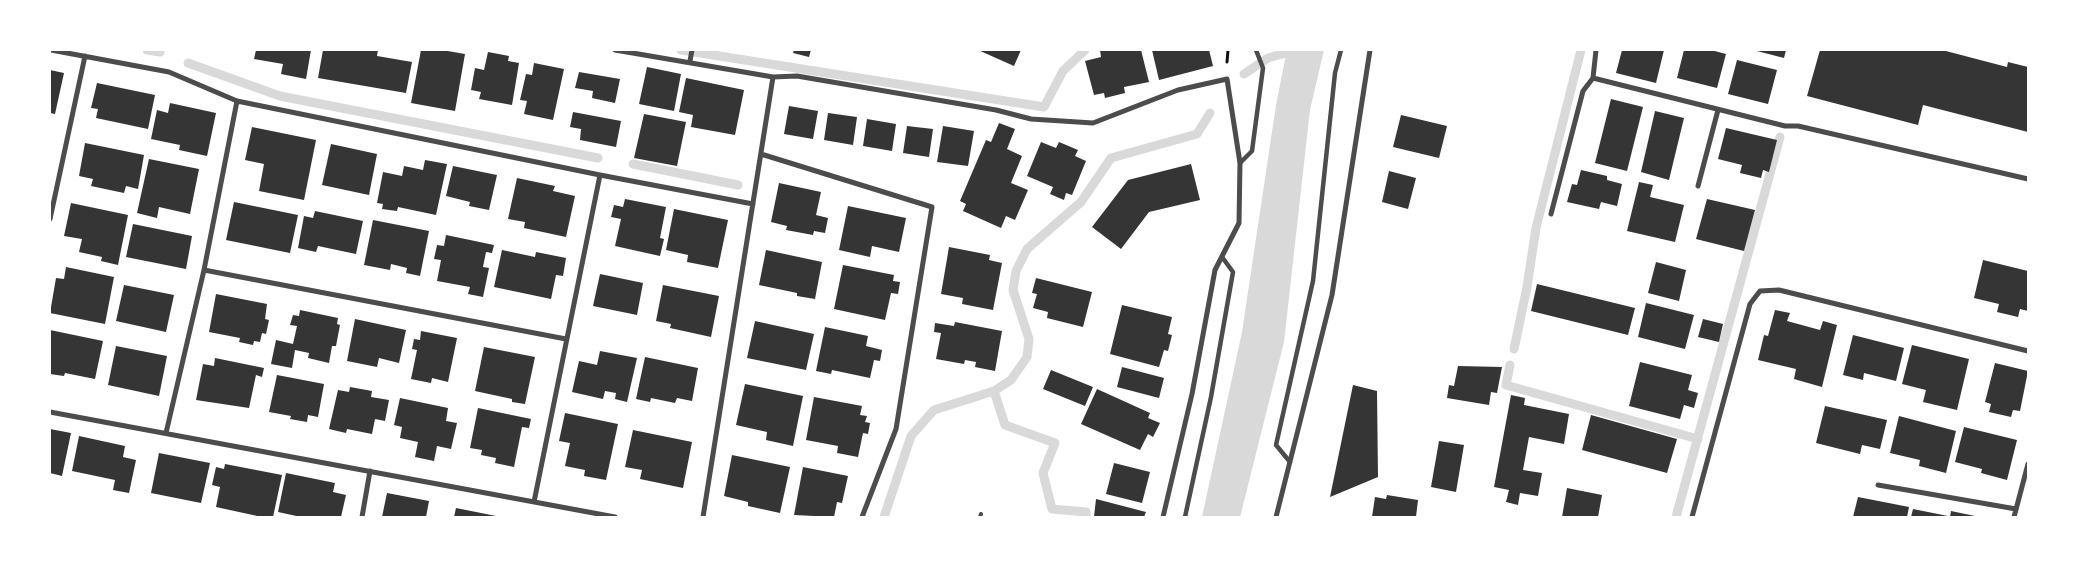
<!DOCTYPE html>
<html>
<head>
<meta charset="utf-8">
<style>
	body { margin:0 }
	#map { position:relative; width:2078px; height:567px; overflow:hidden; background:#fff; font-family:Cabin,sans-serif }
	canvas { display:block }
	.frame { position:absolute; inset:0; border:51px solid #fff; pointer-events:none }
</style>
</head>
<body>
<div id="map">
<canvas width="2078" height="567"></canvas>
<div class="frame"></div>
</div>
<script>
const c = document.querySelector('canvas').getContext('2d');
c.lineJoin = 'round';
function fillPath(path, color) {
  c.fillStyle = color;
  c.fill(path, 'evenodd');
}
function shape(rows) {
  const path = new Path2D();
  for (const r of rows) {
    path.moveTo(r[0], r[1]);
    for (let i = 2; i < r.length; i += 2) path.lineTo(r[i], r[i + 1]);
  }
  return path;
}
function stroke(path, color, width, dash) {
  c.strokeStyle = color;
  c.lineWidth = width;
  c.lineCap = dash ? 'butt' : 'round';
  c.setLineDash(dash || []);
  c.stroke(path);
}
fillPath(shape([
	[1287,50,1324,50,1310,110,1284,342,1240,517,1202,517,1242,332,1276,105]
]), '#d9d9d9');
stroke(shape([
	[147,50,160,52],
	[681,50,1044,107,1063,71,1085,50],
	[188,63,280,96,598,158],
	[1244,74,1268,58,1297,50],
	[633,164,738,185],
	[1514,349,1527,287,1536,228,1581,50],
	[1510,365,1506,385,1698,439],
	[994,391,1005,425,1055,443,1043,473,1052,509,1086,512,1086,517],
	[884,517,911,436,934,410,994,391,1011,380,1027,357,1029,339,1013,290,1016,271,1027,249,1081,202,1111,158,1197,134,1210,113],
	[1676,517,1780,137]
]), '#d9d9d9', 9);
fillPath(shape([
	[256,50,311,50,306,79,281,74,283,64,254,59],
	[323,50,378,50,377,56,412,62,406,93,318,78],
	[421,50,442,50,465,54,455,111,411,103],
	[794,50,811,50,809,57,793,53],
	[978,50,1021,50,1014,66],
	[1100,50,1141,50,1149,82,1124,87,1125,93,1105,98,1104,93,1094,95,1085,61,1101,57],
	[1152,50,1209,50,1213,66,1159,80],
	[1622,50,1664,50,1656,83,1616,73],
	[1684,50,1711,50,1726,54,1717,88,1677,78],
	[1753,50,1786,50,1784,58],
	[1820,50,1942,50,2007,67,2008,62,2028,67,2028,132,1923,105,1918,125,1807,96],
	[488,52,509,56,508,61,519,63,512,105,479,99,481,92,471,90,475,68,484,70],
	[1737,60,1777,70,1768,104,1728,94],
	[534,63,564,69,553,120,524,114,527,101,520,100,526,74,532,75],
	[647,67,681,74,674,111,639,104],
	[50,70,64,73,55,114,50,113],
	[579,72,620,79,615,103,592,98,593,91,575,88],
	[686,78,744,90,735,135,691,127,693,115,679,112],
	[97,83,155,95,148,129,96,118,98,109,91,108],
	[1611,99,1643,107,1627,171,1595,163],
	[170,103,216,113,207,156,179,150,180,145,151,139,157,110,168,113],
	[789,106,818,111,813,139,784,134],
	[1655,111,1684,118,1669,180,1641,172],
	[573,112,621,121,616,147,580,140,581,129,570,127],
	[828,113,857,117,853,145,824,140],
	[644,114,686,122,677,166,634,158],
	[1401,115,1447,126,1439,158,1393,147],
	[867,119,896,124,892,151,863,146],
	[999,123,1015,129,1007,149,1022,156,1011,183,1028,190,1015,220,1006,216,1001,228,963,211,966,204,960,201,986,140,991,142],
	[907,126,933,129,929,157,903,153],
	[943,126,974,131,968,166,937,162],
	[252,127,316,140,304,200,259,191,264,164,245,160],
	[1726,128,1777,140,1769,172,1763,170,1761,178,1740,173,1742,165,1718,159],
	[1041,142,1056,148,1059,142,1078,150,1075,156,1086,161,1072,195,1066,193,1064,200,1050,194,1053,187,1027,176],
	[85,143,144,155,138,189,126,186,124,193,91,186,93,179,79,176],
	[331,144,377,154,369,195,322,185],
	[149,159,199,169,190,214,159,207,157,218,137,213],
	[425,160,447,164,436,215,398,207,397,211,382,209,383,204,377,203,383,172,402,176,404,166,423,170],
	[1191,164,1200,200,1149,212,1121,249,1092,227,1128,180],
	[453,166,497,175,489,210,469,206,470,202,446,196],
	[1581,170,1607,176,1607,180,1622,184,1617,206,1601,202,1599,209,1567,202,1572,184,1577,185],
	[1389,171,1416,178,1408,209,1382,202],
	[517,178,555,186,553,191,575,196,566,237,524,228,525,222,508,219],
	[1639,182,1653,185,1650,197,1684,205,1675,242,1627,231],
	[779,183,821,192,816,215,828,218,825,233,814,231,813,235,786,230,787,226,771,222],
	[625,199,666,207,660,238,664,239,660,256,615,246,621,219,611,217,614,205,623,207],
	[1707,199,1755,210,1744,251,1696,239],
	[234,202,298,215,290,253,226,240],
	[71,203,128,215,118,265,101,261,102,257,79,252,82,239,64,236],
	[848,206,906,218,899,252,872,246,870,257,839,250],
	[674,209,728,220,718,268,687,262,688,255,666,250],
	[315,211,363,221,356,254,318,246,316,252,298,248,304,216,313,218],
	[373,220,429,231,420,276,406,273,407,268,391,264,390,270,364,265],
	[133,224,192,236,186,269,126,257],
	[446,235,494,245,492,253,486,252,483,267,489,268,483,297,468,294,470,287,437,281,441,260,434,259,437,245,444,246],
	[949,247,990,255,989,260,1002,263,993,310,962,304,963,298,941,294],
	[502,250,535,257,536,252,566,258,563,276,556,275,551,299,494,287],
	[766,250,822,262,815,299,797,296,797,293,759,285],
	[1983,260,2028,271,2028,311,2020,309,2018,317,1997,312,1999,304,1974,298],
	[1656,262,1686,270,1679,301,1648,293],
	[843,265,894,275,893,281,900,282,898,294,891,293,885,320,834,309],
	[66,267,114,277,105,324,50,313,56,278,64,279],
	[600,274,643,283,637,315,593,306],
	[1036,278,1092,292,1083,327,1047,318,1048,312,1033,308,1037,294,1032,293],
	[1537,284,1635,308,1628,335,1531,311],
	[124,285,174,295,166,332,116,321],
	[663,285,719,296,711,337,670,328,671,324,656,321],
	[216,294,267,304,265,319,269,320,266,334,262,333,260,342,254,341,253,345,239,342,240,338,209,332],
	[1646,303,1694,315,1685,349,1638,337],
	[1122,305,1172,317,1168,334,1172,335,1168,351,1164,350,1159,367,1110,354],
	[300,310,338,318,337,324,340,325,336,346,332,346,329,363,308,358,309,353,295,350,292,368,271,364,276,340,293,344,297,326,290,325,293,315,299,316],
	[1775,310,1790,313,1787,321,1820,330,1823,321,1837,325,1822,387,1794,379,1796,369,1758,360,1764,335,1768,336],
	[355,319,406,330,399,363,379,358,377,367,347,361],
	[1703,319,1723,324,1719,342,1698,337],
	[755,321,814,334,806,370,747,358],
	[955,322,1002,331,995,371,975,367,976,362,965,360,964,364,936,359,941,333,934,332,935,323,954,326],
	[825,327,868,336,866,346,882,350,880,361,874,360,870,378,832,370,831,374,816,371],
	[50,330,103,341,95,379,65,373,64,376,50,374],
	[421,331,457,338,448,382,432,378,431,383,411,379,417,350,412,349,414,339,420,340],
	[1853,335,1904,348,1896,381,1864,373,1863,380,1843,375],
	[1912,345,1969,359,1957,410,1923,402,1926,390,1902,384],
	[116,346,167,356,159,396,108,385],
	[484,347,535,357,525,404,512,402,512,399,475,391],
	[600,351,637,358,627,402,615,399,616,393,605,391,603,399,572,392,579,361,597,365],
	[645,357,698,368,692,401,677,398,675,403,651,398,650,402,636,399],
	[215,358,264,368,262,377,256,375,249,408,196,400,203,364,214,366],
	[1640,362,1692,375,1688,390,1698,393,1694,408,1684,405,1680,419,1629,406],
	[1995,363,2028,371,2020,411,2013,410,2011,417,1989,412,1991,404,1985,402],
	[1458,366,1502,367,1497,393,1491,392,1489,405,1447,398,1449,385,1454,386],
	[1122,367,1164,378,1159,398,1117,387],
	[1051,370,1093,387,1085,406,1043,389],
	[277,375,324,384,318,417,308,415,307,422,290,419,291,416,269,412],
	[745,384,803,396,793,446,766,440,767,432,736,425],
	[1353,385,1377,391,1378,477,1330,497],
	[350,387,372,391,371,397,389,400,385,421,375,419,372,434,347,429,346,433,329,429,338,390,349,392],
	[1097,389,1150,413,1148,418,1160,423,1153,437,1148,434,1140,450,1081,424],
	[1511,395,1525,398,1524,405,1569,414,1564,444,1529,437,1523,470,1542,473,1538,496,1520,493,1518,505,1506,502,1509,490,1494,487],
	[814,397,862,406,860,415,867,416,865,422,870,423,868,434,863,433,858,457,837,453,838,446,806,440],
	[400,398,448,408,446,421,457,423,451,449,437,446,434,461,415,457,418,442,400,438,402,427,394,425],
	[1825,406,1887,420,1880,449,1862,445,1860,454,1816,443],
	[478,408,531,419,529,428,522,427,514,467,495,463,496,458,481,455,482,450,470,448],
	[565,413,618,424,606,480,584,476,585,470,565,466,570,443,559,441],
	[1591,415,1677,439,1667,473,1582,450],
	[1899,416,1956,431,1946,473,1919,466,1920,460,1890,453],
	[1964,427,2017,440,2007,480,1981,473,1982,469,1955,462],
	[50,429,71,433,62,476,50,473],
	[633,430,692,442,683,488,640,479,642,470,625,467],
	[79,436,125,446,123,457,136,460,129,493,113,490,115,480,72,471],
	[1439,441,1464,445,1456,492,1431,487],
	[159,453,210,463,201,503,151,493],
	[732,455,790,467,780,513,748,506,748,502,724,496],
	[1114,463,1150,472,1142,503,1106,494],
	[225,464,282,475,273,517,262,517,216,507,220,487,212,485,216,467,224,469],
	[803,467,848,476,842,503,837,502,834,517,794,515],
	[286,473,335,483,333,492,346,495,341,517,301,517,278,512],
	[1567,488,1602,495,1598,517,1562,517],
	[387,493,429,501,426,517,382,517],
	[1387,495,1418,500,1416,517,1372,517,1375,497,1386,499],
	[1858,497,1909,507,1907,517,1853,517],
	[1096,499,1146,512,1144,517,1094,517],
	[456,508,496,516,496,517,454,517],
	[1913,509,1948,516,1948,517,1911,517],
	[1951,511,1975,516,1975,517,1950,517]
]), '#353535');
stroke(shape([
	[1227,62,1228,50]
]), '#111', 3);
stroke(shape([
	[980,517,981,514]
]), '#4c4c4c', 4);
stroke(shape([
	[1240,163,1252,151,1263,68,1256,50],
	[1290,462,1276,445,1313,281,1335,73,1341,50],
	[1185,517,1211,397,1233,272,1222,257]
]), '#4c4c4c', 4.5);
stroke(shape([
	[51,50,169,72,237,101,600,175,753,204],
	[615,50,773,77,797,76,996,110,1031,119,1093,123,1178,90,1227,79,1240,163,1239,223,1215,270,1192,394,1163,517],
	[1596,50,1593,78,1785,126,1798,126,2028,179],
	[690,61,692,50],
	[761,154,932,207,896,429,862,517],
	[1698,186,1718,110],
	[1551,214,1583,91,1593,78],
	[50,219,85,56],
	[204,270,566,339],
	[50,412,615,517],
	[166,433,204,270,237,101],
	[1878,485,2016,509],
	[534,502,600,175],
	[362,517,370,471],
	[703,517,773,77],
	[1276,517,1332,295,1370,50],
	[1692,517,1750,304,1760,291,1779,290,2028,351],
	[2014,517,2028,464]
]), '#4c4c4c', 5);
</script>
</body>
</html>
